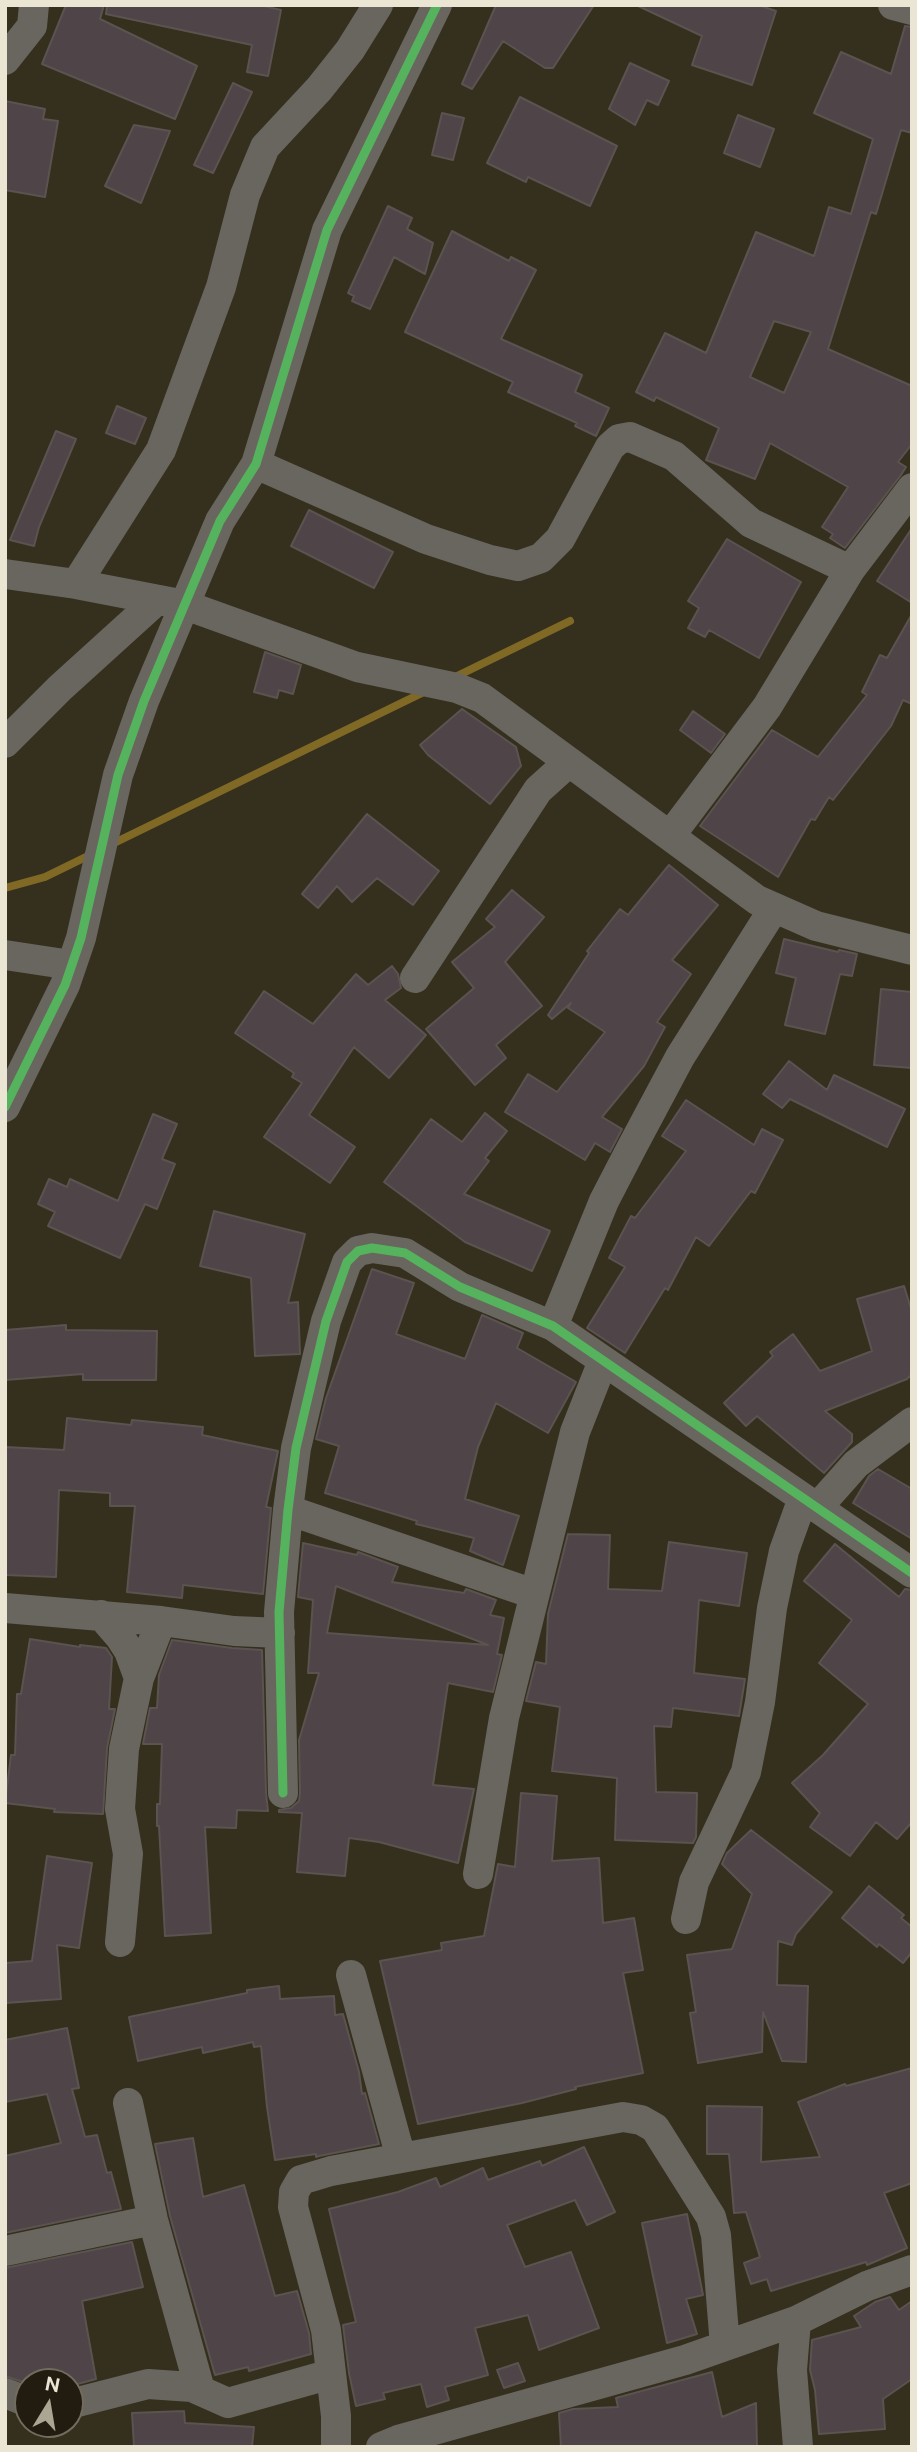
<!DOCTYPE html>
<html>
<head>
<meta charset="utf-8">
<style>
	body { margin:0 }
	#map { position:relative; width:917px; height:2452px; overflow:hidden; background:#352f1e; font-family:"Public Sans",sans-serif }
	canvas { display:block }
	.frame { position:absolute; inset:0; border:7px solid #ebe5d4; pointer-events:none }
	.north { position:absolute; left:14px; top:2368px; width:70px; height:70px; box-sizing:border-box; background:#211c0f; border:2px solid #726c5e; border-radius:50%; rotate:11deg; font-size:19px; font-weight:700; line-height:28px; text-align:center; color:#ebe5d4 }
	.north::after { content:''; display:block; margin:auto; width:24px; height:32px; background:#aba594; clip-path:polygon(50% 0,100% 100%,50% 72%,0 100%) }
</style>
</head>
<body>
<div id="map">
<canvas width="917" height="2452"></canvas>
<div class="frame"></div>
<div class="north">N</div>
</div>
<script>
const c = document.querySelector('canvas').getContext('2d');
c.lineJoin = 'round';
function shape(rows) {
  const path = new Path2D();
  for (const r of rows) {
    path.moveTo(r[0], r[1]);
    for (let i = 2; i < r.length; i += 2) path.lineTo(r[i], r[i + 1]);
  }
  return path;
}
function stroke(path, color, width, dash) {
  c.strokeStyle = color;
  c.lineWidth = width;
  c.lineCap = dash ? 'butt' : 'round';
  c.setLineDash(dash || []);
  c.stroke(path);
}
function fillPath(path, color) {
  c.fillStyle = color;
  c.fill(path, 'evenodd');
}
stroke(shape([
	[453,678,570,621],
	[110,845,426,691],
	[5,888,45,877,92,854]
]), '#7f6924', 8);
const building = shape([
	[66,5,104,5,100,19,197,66,175,119,42,64,66,5],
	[107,5,259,5,281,10,268,76,247,72,252,45,106,14,107,5],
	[496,5,594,5,553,68,545,68,503,41,472,89,462,84,496,5],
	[636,5,758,5,776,11,752,85,692,65,702,36,636,5],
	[905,26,912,27,912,133,901,130,876,214,871,212,828,349,912,386,912,444,898,462,906,467,901,475,845,548,830,538,833,534,822,527,848,487,770,443,755,479,706,460,719,428,656,397,654,401,636,392,665,333,706,353,756,232,814,256,829,207,851,214,873,139,814,113,841,52,891,74,905,26],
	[774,321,811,332,784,393,750,377,774,321],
	[630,63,669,81,658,105,647,100,635,125,609,109,630,63],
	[233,83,252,92,213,173,194,165,233,83],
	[520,97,617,146,590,206,528,177,526,182,487,163,520,97],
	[5,101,45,109,43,119,58,121,45,197,5,190,5,101],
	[442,113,464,118,453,160,432,155,442,113],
	[738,115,774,129,760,167,724,153,738,115],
	[134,125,170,131,141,203,105,186,134,125],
	[388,206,412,218,407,229,433,243,425,274,394,257,370,309,352,301,354,296,348,293,388,206],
	[452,231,509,261,511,257,536,270,501,339,582,375,575,392,609,408,596,436,575,426,577,423,508,392,513,382,405,332,452,231],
	[117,406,146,418,135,444,106,433,117,406],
	[56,431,76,439,39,527,34,546,10,540,56,431],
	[309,510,393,552,374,588,291,546,309,510],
	[912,528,912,603,877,581,912,528],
	[727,539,801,582,759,658,709,630,705,637,688,628,699,608,688,601,727,539],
	[912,614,912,704,903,700,891,726,833,800,829,797,815,820,811,819,778,877,700,826,772,730,818,757,867,695,862,692,880,655,887,658,912,614],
	[265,652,301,665,293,694,279,690,277,698,254,692,265,652],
	[462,709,516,747,521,766,490,804,428,755,420,745,462,709],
	[693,711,725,734,711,753,680,730,693,711],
	[367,814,439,871,413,905,377,878,352,902,337,886,318,908,302,894,367,814],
	[669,865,718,905,672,960,691,974,657,1022,665,1027,644,1066,602,1117,622,1129,610,1152,595,1143,585,1160,505,1112,528,1074,557,1092,605,1032,568,1008,571,1003,552,1019,548,1015,589,953,587,951,620,909,628,915,669,865],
	[512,890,544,917,505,962,542,1006,496,1045,506,1058,475,1085,426,1029,474,988,452,962,495,927,486,919,512,890],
	[784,939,838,952,839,950,857,954,852,976,840,974,825,1034,785,1025,796,978,776,973,784,939],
	[392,966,398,974,401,988,385,1000,426,1035,389,1078,354,1047,309,1115,355,1147,330,1183,264,1137,302,1083,292,1077,294,1073,235,1033,264,991,313,1024,356,974,368,985,392,966],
	[881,989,912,992,912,1068,874,1065,881,989],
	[789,1061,827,1090,834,1075,905,1109,887,1147,790,1099,782,1108,763,1094,789,1061],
	[686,1100,754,1145,762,1129,783,1140,755,1193,751,1191,709,1246,696,1237,668,1290,665,1288,625,1353,587,1328,625,1267,609,1258,631,1216,635,1218,686,1151,662,1136,686,1100],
	[485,1113,507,1131,485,1158,489,1161,464,1194,550,1231,532,1271,465,1242,384,1182,431,1119,462,1142,485,1113],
	[153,1114,177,1124,162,1159,175,1164,157,1209,145,1204,120,1258,48,1226,55,1212,38,1204,49,1179,67,1187,70,1179,118,1201,153,1114],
	[214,1211,305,1234,288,1303,298,1302,300,1354,255,1356,251,1278,200,1266,214,1211],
	[372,1269,414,1283,396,1334,465,1359,482,1315,523,1333,517,1348,576,1382,548,1433,496,1403,478,1447,465,1499,519,1516,503,1565,470,1551,474,1538,416,1524,417,1521,325,1493,339,1446,316,1439,326,1398,372,1269],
	[904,1286,912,1312,912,1374,907,1379,825,1411,852,1434,852,1442,824,1473,757,1416,746,1426,724,1403,773,1356,770,1352,793,1334,820,1371,872,1351,857,1299,904,1286],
	[66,1325,66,1330,157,1331,156,1380,83,1380,83,1374,5,1380,5,1330,66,1325],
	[67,1418,131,1425,132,1420,203,1427,202,1435,278,1451,266,1507,271,1508,263,1594,183,1585,182,1598,127,1592,135,1506,110,1506,110,1493,59,1490,56,1577,5,1575,5,1447,64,1450,67,1418],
	[878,1469,912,1489,912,1539,853,1503,869,1476,878,1469],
	[568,1534,610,1535,608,1589,662,1591,669,1542,747,1553,739,1606,699,1600,694,1673,745,1679,739,1716,673,1708,671,1727,654,1726,656,1792,697,1793,696,1837,693,1843,615,1840,617,1778,552,1771,560,1707,526,1701,536,1662,546,1664,548,1614,568,1534],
	[303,1543,357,1555,358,1552,398,1567,392,1582,464,1593,466,1589,496,1600,490,1615,504,1618,497,1654,502,1655,493,1692,448,1683,433,1785,474,1789,458,1863,379,1842,349,1838,345,1876,297,1872,302,1813,279,1812,279,1810,291,1808,299,1801,300,1793,299,1740,319,1673,308,1673,313,1600,298,1597,303,1543],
	[336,1586,488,1645,327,1633,336,1586],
	[835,1544,899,1597,905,1589,912,1590,912,1822,897,1839,876,1822,850,1856,810,1827,820,1813,792,1783,823,1755,868,1704,819,1663,852,1620,804,1581,835,1544],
	[30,1639,80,1647,80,1645,106,1648,112,1657,109,1709,115,1709,107,1748,103,1814,54,1812,55,1809,5,1803,11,1755,15,1755,17,1694,21,1694,30,1639],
	[172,1640,232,1648,262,1650,266,1793,268,1811,237,1810,236,1828,205,1827,211,1933,165,1936,159,1826,157,1826,157,1804,160,1804,162,1744,143,1744,150,1708,157,1708,159,1675,172,1640],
	[521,1793,557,1796,552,1861,599,1858,603,1923,634,1918,643,1970,623,1973,643,2073,575,2087,576,2089,522,2103,418,2124,380,1961,442,1950,441,1943,484,1936,498,1864,515,1867,521,1793],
	[751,1830,832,1892,796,1934,792,1945,778,1941,777,1985,808,1986,806,2062,782,2061,763,2012,762,2052,698,2063,690,2013,696,2012,687,1955,732,1949,752,1894,722,1864,727,1853,751,1830],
	[47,1856,92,1863,79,1948,57,1945,61,1999,5,2003,5,1963,32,1961,47,1856],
	[869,1886,904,1915,901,1918,912,1927,912,1952,903,1963,879,1944,877,1947,842,1918,869,1886],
	[279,1986,280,1999,334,1996,335,2015,343,2014,359,2072,362,2094,365,2093,379,2144,319,2156,316,2157,316,2154,275,2160,267,2107,261,2046,254,2047,253,2042,203,2053,202,2047,138,2061,129,2017,247,1993,247,1990,279,1986],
	[67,2028,79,2088,72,2089,85,2137,97,2135,107,2173,111,2172,121,2209,5,2233,5,2156,61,2143,47,2094,5,2102,5,2040,67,2028],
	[912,2068,912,2183,884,2193,907,2248,867,2265,866,2262,771,2291,767,2279,751,2284,744,2263,760,2257,746,2212,734,2213,729,2154,707,2154,707,2106,762,2107,761,2162,820,2157,798,2102,845,2084,846,2086,912,2068],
	[193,2138,203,2197,244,2185,275,2296,297,2291,309,2333,311,2354,249,2371,248,2367,215,2375,170,2216,155,2144,193,2138],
	[584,2147,615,2212,587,2225,575,2200,507,2225,525,2267,571,2252,599,2328,539,2350,528,2315,475,2328,488,2375,445,2387,449,2400,427,2407,421,2384,383,2393,385,2399,356,2406,349,2373,343,2325,356,2322,329,2209,398,2192,436,2178,440,2187,483,2168,488,2180,540,2161,542,2166,584,2147],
	[687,2214,703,2295,686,2299,697,2334,667,2343,642,2223,687,2214],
	[132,2242,143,2287,82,2301,96,2379,70,2386,70,2382,26,2383,5,2376,5,2268,132,2242],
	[890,2297,899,2310,912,2301,912,2379,883,2399,885,2429,819,2434,815,2390,810,2370,812,2340,861,2327,854,2316,875,2302,890,2297],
	[518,2363,525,2381,504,2388,497,2370,518,2363],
	[712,2372,722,2417,756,2403,757,2447,561,2447,559,2413,573,2409,618,2407,616,2398,712,2372],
	[184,2411,185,2423,254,2427,252,2447,134,2447,132,2413,184,2411]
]);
fillPath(building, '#4f4448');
stroke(building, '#5a5350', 2);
stroke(shape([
	[893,5,912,10],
	[5,60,32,26,34,5],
	[256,464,426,539,490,560,518,566,541,558,560,539,610,447,619,439,630,437,674,456,751,523,850,570],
	[5,574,76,584,185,605,357,667,457,688,482,698,757,900,816,926,912,950],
	[76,584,161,450,221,287,245,195,265,147,319,89,350,50,378,5],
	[5,743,60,688,157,600],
	[670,836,767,707,850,570,912,488],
	[5,955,71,965],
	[415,978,538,790,569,762],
	[5,1107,65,985,81,938,118,775,144,701,220,521,256,464,327,230,437,5],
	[553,1326,604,1201,632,1147,680,1057,774,908],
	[817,1508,856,1464,912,1422],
	[288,1510,534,1594],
	[5,1608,161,1621,234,1631,280,1633],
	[101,1615,120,1637,129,1651,139,1678],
	[283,1793,279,1612,288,1510,296,1448,326,1321,347,1262,358,1251,372,1248,405,1253,460,1287,553,1326,912,1573],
	[478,1874,504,1718,575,1432,603,1361],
	[686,1919,694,1882,746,1772,760,1702,772,1608,784,1551,803,1498],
	[120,1942,128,1854,120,1809,124,1749,139,1678,161,1621],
	[351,1975,401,2158],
	[128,2103,153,2220,200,2390],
	[5,2251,153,2220],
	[796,2321,792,2370,798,2447],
	[5,2393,28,2402],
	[70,2404,148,2384,192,2387,228,2403,331,2374],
	[336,2447,336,2416,326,2330,293,2207,294,2192,301,2180,331,2171,623,2117,641,2120,655,2128,711,2217,716,2235,725,2346],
	[381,2447,398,2440,685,2360,796,2321,867,2286,912,2270]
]), '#69665f', 30);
stroke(shape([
	[5,1107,65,985,81,938,118,775,144,701,220,521,256,464,327,230,437,5],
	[283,1793,279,1612,288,1510,296,1448,326,1321,347,1262,358,1251,372,1248,405,1253,460,1287,553,1326,912,1573]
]), '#56b35d', 9);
</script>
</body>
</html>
